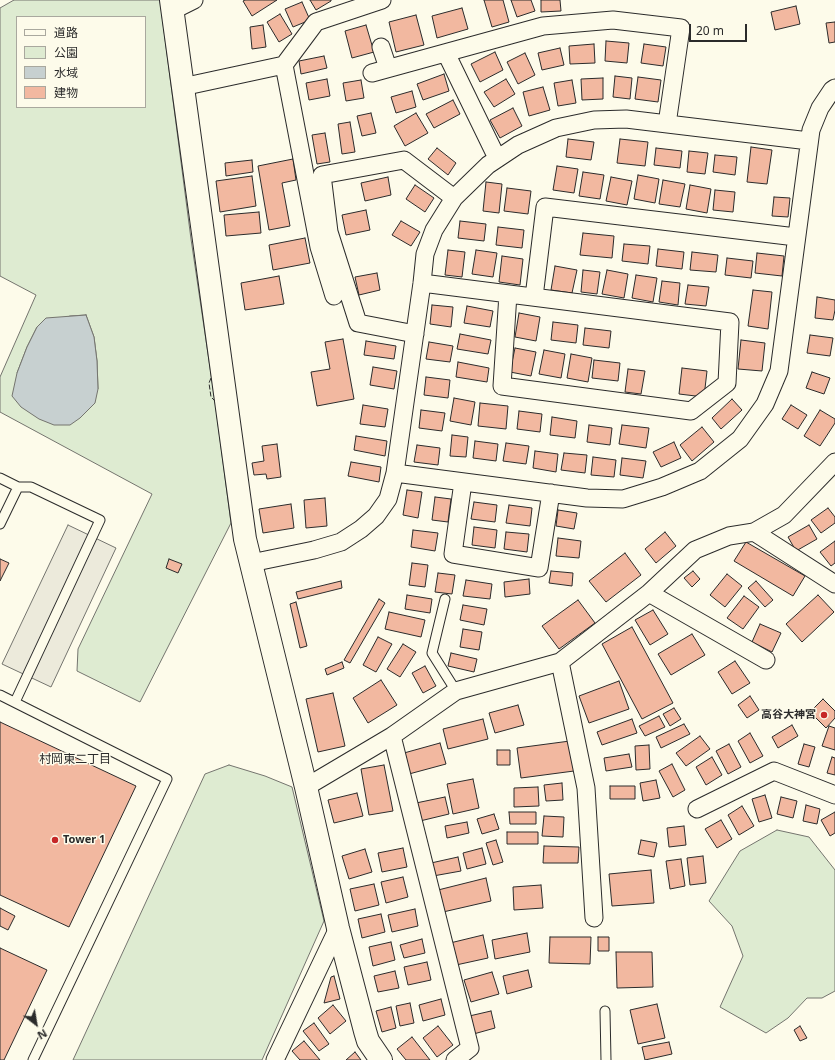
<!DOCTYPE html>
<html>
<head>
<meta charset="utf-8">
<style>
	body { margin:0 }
	#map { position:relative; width:835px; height:1060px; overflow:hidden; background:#fdfbea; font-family:"Noto Sans","Noto Sans JP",sans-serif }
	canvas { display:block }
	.legend { position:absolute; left:16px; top:16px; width:130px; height:92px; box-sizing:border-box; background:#fdfbea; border:1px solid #a9a89e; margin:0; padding:5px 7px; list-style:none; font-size:12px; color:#2b2b2b }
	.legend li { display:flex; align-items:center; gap:8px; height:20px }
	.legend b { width:20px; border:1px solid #a9a89e }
	.north { position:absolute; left:16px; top:1004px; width:40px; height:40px; -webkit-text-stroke:3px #fdfbea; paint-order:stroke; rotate:149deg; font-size:11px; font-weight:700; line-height:16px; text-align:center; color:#2b2b2b }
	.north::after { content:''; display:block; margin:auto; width:14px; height:18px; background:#2b2b2b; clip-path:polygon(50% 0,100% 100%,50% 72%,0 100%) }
	.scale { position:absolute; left:689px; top:24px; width:58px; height:18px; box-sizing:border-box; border:2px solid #2b2b2b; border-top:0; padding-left:5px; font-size:12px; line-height:14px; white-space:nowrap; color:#2b2b2b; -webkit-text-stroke:3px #fdfbea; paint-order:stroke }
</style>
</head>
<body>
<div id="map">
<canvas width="835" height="1060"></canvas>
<ul class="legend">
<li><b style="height:5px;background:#fdfbea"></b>道路</li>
<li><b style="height:11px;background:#deebd1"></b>公園</li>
<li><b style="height:11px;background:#c7d0d0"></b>水域</li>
<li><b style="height:11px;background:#f2b8a0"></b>建物</li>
</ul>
<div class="north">N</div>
<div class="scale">20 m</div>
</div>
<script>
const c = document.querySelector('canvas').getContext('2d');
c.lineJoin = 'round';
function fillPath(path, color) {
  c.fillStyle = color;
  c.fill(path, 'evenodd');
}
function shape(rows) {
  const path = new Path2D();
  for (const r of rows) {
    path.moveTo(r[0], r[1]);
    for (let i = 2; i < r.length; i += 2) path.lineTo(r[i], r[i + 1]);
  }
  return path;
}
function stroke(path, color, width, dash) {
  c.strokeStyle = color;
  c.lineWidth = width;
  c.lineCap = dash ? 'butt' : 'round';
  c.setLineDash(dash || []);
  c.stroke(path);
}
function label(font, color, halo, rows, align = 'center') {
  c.font = font + ' "Noto Sans","Noto Sans JP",sans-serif';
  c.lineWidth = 3;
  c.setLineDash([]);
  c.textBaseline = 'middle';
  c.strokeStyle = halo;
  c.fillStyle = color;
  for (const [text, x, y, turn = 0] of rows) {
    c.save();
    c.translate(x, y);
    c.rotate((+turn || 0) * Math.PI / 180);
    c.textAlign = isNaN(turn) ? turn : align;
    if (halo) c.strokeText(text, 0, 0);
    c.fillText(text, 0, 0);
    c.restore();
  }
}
const green = shape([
	[14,0,160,0,191,239,215,401,231,523,140,702,77,671,78,649,152,494,0,412,0,377,36,295,0,276,0,8,14,0],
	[17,17,145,17,145,107,17,107,17,17],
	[86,315,94,337,97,361,98,389,17,373,27,347,37,327,70,316,86,315],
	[229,765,265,776,292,787,324,921,262,1060,73,1060,205,774,229,765],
	[777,830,809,837,835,870,835,991,822,998,807,998,788,1018,766,1033,720,1007,743,956,732,926,709,901,740,851,777,830]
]);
fillPath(green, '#deebd1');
stroke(green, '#74746e', 1);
const parking = shape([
	[68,525,116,548,51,687,2,664,68,525]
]);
fillPath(parking, '#eceadb');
stroke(parking, '#74746e', 1);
const water = shape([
	[86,315,94,337,97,361,98,389,95,403,80,418,70,425,54,425,39,419,21,407,12,396,17,373,27,347,37,327,46,318,86,315]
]);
fillPath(water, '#c7d0d0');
stroke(water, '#74746e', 1);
const building = shape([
	[245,0,277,0,252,16,243,1,245,0],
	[310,0,331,0,331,1,316,10,310,0],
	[484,0,503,0,509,22,492,27,484,0],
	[511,0,531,0,535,11,517,17,511,0],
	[541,0,560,0,561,11,541,12,541,0],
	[302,2,310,20,293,27,285,9,302,2],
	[796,6,800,24,775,30,771,12,796,6],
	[462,8,468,29,437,38,432,16,462,8],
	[280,14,292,34,279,42,267,22,280,14],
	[416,15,424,45,396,52,389,22,416,15],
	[835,22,835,42,829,43,826,23,835,22],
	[263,25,266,47,252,49,250,27,263,25],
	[366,25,374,52,352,58,345,31,366,25],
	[606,41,629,43,627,63,605,61,606,41],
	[594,44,595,63,570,64,569,46,594,44],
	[644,44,666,47,663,66,641,63,644,44],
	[560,48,564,65,542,70,538,53,560,48],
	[495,52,503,70,480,82,471,64,495,52],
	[525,53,535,75,518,84,507,62,525,53],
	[324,56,327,68,301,74,299,61,324,56],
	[444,74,449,91,423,100,417,84,444,74],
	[615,76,632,78,630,99,613,97,615,76],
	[638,77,661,80,658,102,635,99,638,77],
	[603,78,603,99,582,100,581,79,603,78],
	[327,79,330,96,309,100,306,83,327,79],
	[506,79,515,94,494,107,484,92,506,79],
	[361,80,364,98,346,101,343,83,361,80],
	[572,80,576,103,558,106,554,83,572,80],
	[543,87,550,110,529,116,523,92,543,87],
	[412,91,416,107,396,113,391,97,412,91],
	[453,100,460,114,434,128,426,114,453,100],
	[513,108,522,126,500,138,490,120,513,108],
	[371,113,376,133,362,136,357,116,371,113],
	[416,113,428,133,405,146,394,126,416,113],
	[350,122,355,152,342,154,338,124,350,122],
	[325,133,330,162,317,164,312,135,325,133],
	[568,139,594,142,591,160,566,157,568,139],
	[620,139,648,142,645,166,617,163,620,139],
	[751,147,772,150,767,184,747,182,751,147],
	[437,148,456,163,448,175,428,159,437,148],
	[656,148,682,151,680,168,654,165,656,148],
	[689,151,708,153,705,174,687,172,689,151],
	[715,155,737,157,735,175,713,172,715,155],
	[293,159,296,180,282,183,290,226,269,230,258,166,293,159],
	[252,160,253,172,226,176,225,163,252,160],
	[557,166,578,169,574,193,553,190,557,166],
	[583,172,604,175,600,199,579,196,583,172],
	[638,175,659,179,655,203,634,199,638,175],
	[252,176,256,206,220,212,216,181,252,176],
	[388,177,391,195,365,201,361,183,388,177],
	[611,177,632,181,627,205,606,201,611,177],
	[663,180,685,184,680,207,659,204,663,180],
	[486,182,502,184,499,213,483,211,486,182],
	[415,185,434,198,425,212,406,199,415,185],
	[690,185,711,189,707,213,686,209,690,185],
	[507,188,531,191,528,214,504,211,507,188],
	[715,190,735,192,733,212,713,210,715,190],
	[774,197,790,198,788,217,772,216,774,197],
	[366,210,370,230,346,235,342,215,366,210],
	[259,212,261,233,226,236,224,215,259,212],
	[401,221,420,232,411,246,392,235,401,221],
	[460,221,486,224,484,241,458,238,460,221],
	[498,227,524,230,522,248,496,245,498,227],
	[583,233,614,236,612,258,580,255,583,233],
	[305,238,310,263,273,270,269,245,305,238],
	[624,244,650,246,648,264,622,261,624,244],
	[658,249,684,252,682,269,656,266,658,249],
	[448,250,465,252,462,277,445,275,448,250],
	[476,250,497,253,493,277,472,274,476,250],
	[692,252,718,255,716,272,690,270,692,252],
	[757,253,784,256,782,276,755,273,757,253],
	[502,256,523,259,520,285,499,282,502,256],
	[727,258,753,261,751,278,725,275,727,258],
	[555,266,577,270,572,293,551,290,555,266],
	[583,270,600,272,597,294,581,292,583,270],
	[607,270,628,274,624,298,602,294,607,270],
	[377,273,380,290,359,295,355,277,377,273],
	[636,275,657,278,653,302,632,298,636,275],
	[279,276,284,304,245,310,241,283,279,276],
	[662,281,680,283,678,305,659,302,662,281],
	[688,285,709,287,706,306,685,304,688,285],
	[753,290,772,292,768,329,748,326,753,290],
	[817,297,835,300,835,310,833,320,815,318,817,297],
	[432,305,453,307,451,327,430,324,432,305],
	[467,306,493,311,490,327,464,323,467,306],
	[519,313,540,317,536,341,515,337,519,313],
	[553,322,578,325,576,343,551,340,553,322],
	[585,328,611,331,609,348,583,345,585,328],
	[460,334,491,340,488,354,457,349,460,334],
	[810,335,833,338,830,356,807,353,810,335],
	[343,339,354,399,317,406,311,372,330,369,325,342,343,339],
	[741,340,765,343,762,371,738,369,741,340],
	[366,341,396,346,394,359,364,355,366,341],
	[429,342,453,346,450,362,426,359,429,342],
	[515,348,536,352,531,376,510,372,515,348],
	[544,350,565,354,561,378,539,374,544,350],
	[571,354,592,358,588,382,567,378,571,354],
	[594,360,620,363,618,381,592,378,594,360],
	[458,362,489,368,487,382,456,377,458,362],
	[373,367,397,371,394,389,370,385,373,367],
	[682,368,707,371,704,397,679,394,682,368],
	[628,369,645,371,641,394,625,392,628,369],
	[812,372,830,378,824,394,806,388,812,372],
	[426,377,450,380,448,398,424,395,426,377],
	[454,398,475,402,471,425,450,421,454,398],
	[732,399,742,410,721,429,712,418,732,399],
	[480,403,508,406,506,429,478,426,480,403],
	[363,405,388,409,385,427,360,424,363,405],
	[791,405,807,415,798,429,782,419,791,405],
	[421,410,445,413,442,431,419,428,421,410],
	[820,410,835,419,835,423,820,446,804,436,820,410],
	[519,411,542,414,540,432,517,429,519,411],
	[552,417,577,421,575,438,550,435,552,417],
	[589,425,612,428,610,445,587,442,589,425],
	[622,425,649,428,646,448,619,444,622,425],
	[702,427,714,442,692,461,680,445,702,427],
	[452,435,468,437,466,457,450,456,452,435],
	[356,436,387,441,385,456,354,450,356,436],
	[475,441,498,444,496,461,473,458,475,441],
	[674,442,681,458,661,467,653,452,674,442],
	[506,443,529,446,526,464,503,461,506,443],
	[277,444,281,477,267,479,266,474,254,475,252,463,264,461,262,446,277,444],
	[417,445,440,448,438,465,414,462,417,445],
	[535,451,558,454,556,472,533,468,535,451],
	[564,453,587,455,585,473,561,470,564,453],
	[593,457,616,460,614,477,591,475,593,457],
	[622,458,646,461,643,478,620,475,622,458],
	[351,462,381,467,379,482,348,476,351,462],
	[407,490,422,492,418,518,403,515,407,490],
	[435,497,451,499,448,522,432,520,435,497],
	[325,498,327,526,306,528,304,500,325,498],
	[474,502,497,505,495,522,471,519,474,502],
	[291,504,294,528,263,533,259,509,291,504],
	[509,505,532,508,530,526,506,523,509,505],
	[828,508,835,517,835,523,821,533,811,520,828,508],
	[558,510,577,513,574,529,556,526,558,510],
	[809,525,817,539,796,551,788,537,809,525],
	[474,527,497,530,495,548,472,545,474,527],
	[413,530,438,533,435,551,411,547,413,530],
	[506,532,529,534,527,552,504,549,506,532],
	[665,532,676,546,656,563,645,549,665,532],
	[558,538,581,541,579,558,556,556,558,538],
	[835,541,835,563,831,566,820,552,835,541],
	[746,542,805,576,793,596,734,561,746,542],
	[625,553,641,575,606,602,589,581,625,553],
	[0,559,9,563,0,581,0,559],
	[169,559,182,564,178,573,166,568,169,559],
	[412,563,428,565,425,587,409,585,412,563],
	[551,571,573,573,572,586,549,583,551,571],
	[693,571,700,579,692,587,684,578,693,571],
	[438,573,455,575,452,594,435,592,438,573],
	[727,574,742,586,725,607,710,595,727,574],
	[529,579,530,594,505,597,504,582,529,579],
	[466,580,492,584,490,599,463,596,466,580],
	[341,581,342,588,298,599,296,592,341,581],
	[756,581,773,600,765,607,748,588,756,581],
	[407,595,432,599,430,613,405,609,407,595],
	[818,595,834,612,802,642,786,624,818,595],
	[744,596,759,607,743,629,727,618,744,596],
	[379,599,385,603,350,663,344,660,379,599],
	[578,600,595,623,559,649,542,626,578,600],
	[296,602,307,646,300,648,290,604,296,602],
	[463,605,487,609,484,625,460,620,463,605],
	[653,610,668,634,650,645,635,620,653,610],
	[389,612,425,620,421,637,385,629,389,612],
	[760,624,781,633,772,652,752,642,760,624],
	[632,627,673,703,642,719,602,644,632,627],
	[463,629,482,632,479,650,460,647,463,629],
	[692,634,705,655,671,675,658,654,692,634],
	[378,637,392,644,376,672,363,665,378,637],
	[403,644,416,652,400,677,387,669,403,644],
	[451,653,477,659,474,672,448,666,451,653],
	[735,661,750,683,732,694,718,672,735,661],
	[342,662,344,668,327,675,325,669,342,662],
	[425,666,436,686,423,693,412,673,425,666],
	[381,680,397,705,368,723,353,698,381,680],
	[619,681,629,709,589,723,579,696,619,681],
	[333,693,345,746,318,752,306,699,333,693],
	[750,696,759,710,747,718,738,705,750,696],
	[823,699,835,711,835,718,826,728,810,712,823,699],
	[518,705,524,725,495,733,489,713,518,705],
	[674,708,681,719,670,726,663,714,674,708],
	[659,716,665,727,645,736,639,726,659,716],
	[483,719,488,739,448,749,443,729,483,719],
	[632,719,637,733,602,745,597,732,632,719],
	[0,722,136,786,69,927,0,895,0,722],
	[684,724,690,734,661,748,656,737,684,724],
	[792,725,798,736,778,748,772,737,792,725],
	[829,726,835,728,835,750,822,746,829,726],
	[750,733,763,756,750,763,738,741,750,733],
	[700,736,710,749,686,766,676,753,700,736],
	[570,741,574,771,521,778,517,748,570,741],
	[440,743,446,764,409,774,404,753,440,743],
	[729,744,741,767,728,774,716,751,729,744],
	[804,744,815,747,809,767,798,764,804,744],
	[649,745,650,769,636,770,635,746,649,745],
	[497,750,510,750,510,765,497,765,497,750],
	[629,754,632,767,606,771,604,758,629,754],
	[712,757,722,775,706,785,696,767,712,757],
	[832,757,835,758,835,775,827,773,832,757],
	[672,764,685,790,673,797,659,771,672,764],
	[384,765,393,811,369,815,361,769,384,765],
	[473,779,479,808,453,814,447,784,473,779],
	[656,780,660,798,643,801,640,783,656,780],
	[562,783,563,800,546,801,544,785,562,783],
	[610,786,635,786,635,799,610,799,610,786],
	[538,787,539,806,514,807,514,788,538,787],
	[357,793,363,816,334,823,328,800,357,793],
	[765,795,772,818,759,822,752,799,765,795],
	[445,797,449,814,420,821,416,803,445,797],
	[781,797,797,801,793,818,777,814,781,797],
	[806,805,820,809,817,824,803,821,806,805],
	[742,806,754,826,739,835,728,815,742,806],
	[509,812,536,812,536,824,510,824,509,812],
	[835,812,835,833,830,836,821,820,835,812],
	[494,814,499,829,482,834,477,819,494,814],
	[544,816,564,817,563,837,542,836,544,816],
	[721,820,732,839,717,848,705,829,721,820],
	[467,822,469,833,447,838,445,826,467,822],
	[684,826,686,845,669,847,667,828,684,826],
	[507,832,538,832,538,844,507,844,507,832],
	[496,840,503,862,493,865,486,843,496,840],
	[641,840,657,843,654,857,638,854,641,840],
	[544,846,579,847,578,863,543,863,544,846],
	[403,848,407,867,382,872,378,853,403,848],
	[482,848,486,864,467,869,463,853,482,848],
	[365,849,372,872,349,879,342,856,365,849],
	[703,856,706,883,690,885,687,858,703,856],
	[458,857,461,871,433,876,431,863,458,857],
	[681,859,685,886,670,889,666,861,681,859],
	[651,870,654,903,612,906,609,874,651,870],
	[403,877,408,897,386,903,381,882,403,877],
	[486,878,491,901,443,912,438,890,486,878],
	[374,884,379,905,355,911,350,889,374,884],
	[541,885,543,908,514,910,513,887,541,885],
	[0,908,15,916,8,930,0,926,0,908],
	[415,909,418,926,392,932,388,915,415,909],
	[381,914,385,932,362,938,358,919,381,914],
	[527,933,530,952,495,959,492,940,527,933],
	[483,935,488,958,456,965,450,943,483,935],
	[550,937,591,937,590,964,549,963,550,937],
	[598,937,609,937,609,951,598,951,598,937],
	[422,939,425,953,404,958,400,945,422,939],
	[391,942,395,960,373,966,369,947,391,942],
	[0,948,47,970,4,1060,0,1060,0,948],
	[616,952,652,952,653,987,617,988,616,952],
	[427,962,431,980,408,985,404,967,427,962],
	[528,970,532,987,507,994,503,976,528,970],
	[395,971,399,988,378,992,374,976,395,971],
	[492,972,499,994,471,1002,464,980,492,972],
	[334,976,340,999,324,1003,331,977,334,976],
	[441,999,445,1015,423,1021,419,1005,441,999],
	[410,1003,414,1023,400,1026,396,1006,410,1003],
	[657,1004,665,1038,638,1044,630,1010,657,1004],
	[333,1005,346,1021,330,1034,318,1018,333,1005],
	[391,1007,396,1028,382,1032,376,1011,391,1007],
	[491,1011,495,1028,470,1035,465,1017,491,1011],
	[314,1023,329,1044,319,1051,303,1031,314,1023],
	[438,1026,453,1045,437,1057,423,1038,438,1026],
	[800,1026,807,1038,800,1041,794,1030,800,1026],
	[412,1037,430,1060,406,1060,397,1049,412,1037],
	[304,1041,320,1060,300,1060,292,1051,304,1041],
	[669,1042,672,1054,645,1060,642,1047,669,1042],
	[355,1052,361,1060,346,1060,355,1052]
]);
fillPath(building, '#f2b8a0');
stroke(building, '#2b2b2b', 1);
const service = shape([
	[0,478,18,487,31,487,100,520,15,702],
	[0,524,18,487],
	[445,599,432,653,456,691],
	[0,695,167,779,33,1060],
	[605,1011,606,1060]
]);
const minor = shape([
	[172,11,194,0],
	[381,47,388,68],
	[446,53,497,158],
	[372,73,543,26,613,20,681,28,667,124],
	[182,87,284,65],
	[422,283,730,322,727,383,691,411,502,386,508,294],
	[334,296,319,247,284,65,316,22,382,0],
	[534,297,545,207,796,237],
	[415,334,358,323,329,232,322,175,404,160,454,198],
	[395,473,587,498,623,499,662,487,700,471,740,439,765,404,779,371,811,130,820,108,832,90,835,88],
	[463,482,453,554,539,568,551,493],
	[754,532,835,584],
	[251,563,314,550,341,542,361,529,376,516,388,499,395,473,422,283,425,254,434,230,454,198,488,165,518,145,556,128,594,120,626,119,809,141],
	[649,593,766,660],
	[560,662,586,788,594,918],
	[392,736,470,1048,455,1060],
	[306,787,392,736,456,691,560,662,649,593,695,550,729,536,754,532,784,515,835,462],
	[697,809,774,771,835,795],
	[275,1060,338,928]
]);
const tertiary = shape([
	[171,0,245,539,306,787,338,928,365,1031,368,1041,381,1060]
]);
stroke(service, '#2b2b2b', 11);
stroke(minor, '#2b2b2b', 19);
stroke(tertiary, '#2b2b2b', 24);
stroke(service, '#fdfbea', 9);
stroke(minor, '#fdfbea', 17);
stroke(tertiary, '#fdfbea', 22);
stroke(shape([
	[211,378,209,383,211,397,215,401]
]), '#2b2b2b', 1, [5, 2]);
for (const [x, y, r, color] of [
	[824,715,4,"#c62828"],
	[55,840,4,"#c62828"]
]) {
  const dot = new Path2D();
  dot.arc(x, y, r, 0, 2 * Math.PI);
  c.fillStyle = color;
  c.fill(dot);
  stroke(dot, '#fdfbea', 1.5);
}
label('bold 11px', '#2b2b2b', '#fdfbea', [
	["高谷大神宮",816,715],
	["Tower 1",63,840,"left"]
], 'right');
label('12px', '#2b2b2b', '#fdfbea', [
	["村岡東二丁目",75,760]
]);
</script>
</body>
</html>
